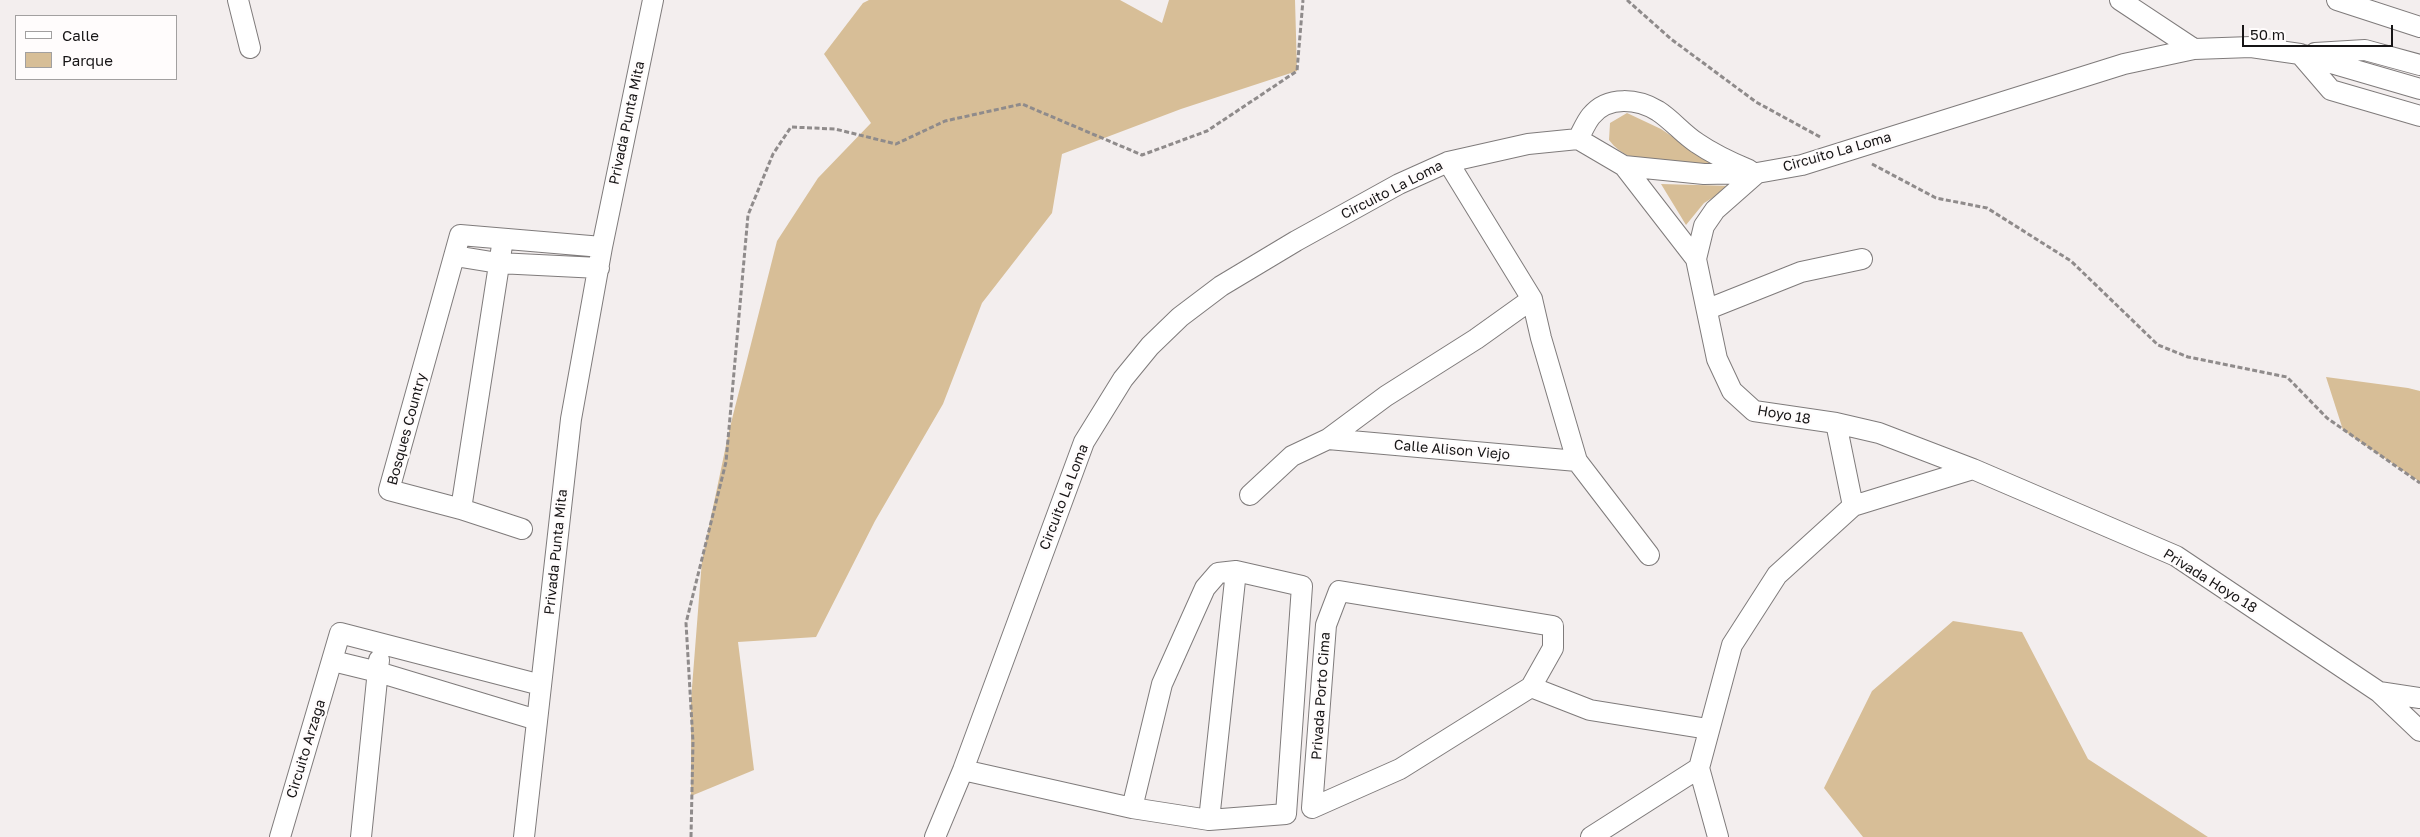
<!DOCTYPE html>
<style>
body{margin:0}
#map{position:relative;width:2420px;height:837px;overflow:hidden;background:#f3eeee;font-family:"Golos Text",sans-serif}
canvas{display:block}
.legend{position:absolute;left:15px;top:15px;width:162px;height:65px;box-sizing:border-box;background:#fffcfc;border:1px solid #a2a0a0;margin:0;padding:6px 9px;list-style:none;font-size:15px;color:#171516}
.legend li{display:flex;align-items:center;gap:10px;height:25px}
.legend b{width:25px;border:1px solid #a2a0a0}
.scale{position:absolute;left:2242px;top:25px;width:151px;height:22px;box-sizing:border-box;border:2px solid #171516;border-top:0;padding-left:6px;font-size:15px;line-height:18px;white-space:nowrap;color:#171516;-webkit-text-stroke:4px #fffcfc;paint-order:stroke}
</style>
<div id="map">
<canvas width="2420" height="837"></canvas>
<ul class="legend">
<li><b style="height:6px;background:#fff"></b>Calle</li>
<li><b style="height:14px;background:#d7be97"></b>Parque</li>
</ul>
<div class="scale">50 m</div>
</div>
<script>
const g = document.querySelector('canvas').getContext('2d');
g.lineJoin = 'round';
function fill(path, color) { g.fillStyle = color; g.fill(path, 'evenodd'); }
function strokePath(path, color, width, dash) { g.strokeStyle = color; g.lineWidth = width; g.lineCap = dash ? 'butt' : 'round'; g.setLineDash(dash || []); g.stroke(path); }
function drawText(font, color, halo, rows, align = 'center') {
  g.font = font + ' "Golos Text",sans-serif'; g.lineWidth = 5; g.setLineDash([]); g.textBaseline = 'middle'; g.strokeStyle = halo; g.fillStyle = color; for (const [text, x, y, turn = 0] of rows) {
    g.save(); g.translate(x, y); g.rotate((+turn || 0) * Math.PI / 180); g.textAlign = isNaN(turn) ? turn : align; if (halo) g.strokeText(text, 0, 0); g.fillText(text, 0, 0); g.restore();
  }
}
fill(new Path2D(`
 M869 0H1120L1162 23 1169 0H1295L1297 71 1181 109 1062 154 1052 213 982 303 943 404 875 521 816 637 738 642 754 770 691 796V700L702 560 729 431 777 241 818 178 871 123 824 54 863 3Z
 M1627 113 1661 129 1718 167C1683 165 1632 171 1609 140L1610 123Z
 M1661 184 1732 186 1704 203 1686 225Z
 M2326 377 2408 388 2420 391V482L2343 430Z
 M1953 621 2022 632 2088 759 2208 837H1863L1824 788 1872 691Z`), '#d7be97');
const minor = new Path2D(`
 M238 0 250 48
 M2120 0 2194 49
 M2337 0 2420 27
 M2315 53 2365 50 2420 65
 M2300 54 2331 90 2420 116
 M1578 139C1582 132 1586 122 1591 116 1608 95 1638 99 1658 111 1672 120 1683 134 1697 143 1713 154 1730 162 1749 170
 M1448 162 1532 299 1541 338 1577 461 1649 555
 M1624 166 1696 259 1717 359 1732 391 1754 411 1836 423 1879 433 1973 469 2176 556 2379 692 2420 731
 M455 256 498 263 599 268
 M1696 259 1704 226 1715 210 1757 173
 M1708 309 1801 272 1862 259
 M1836 423 1853 506
 M1328 439 1577 461
 M1250 495 1292 456 1328 439 1386 396 1476 339 1532 299
 M461 509 503 239
 M522 529 461 509 389 490 460 235 602 247
 M1339 591 1553 626V648L1531 687 1400 769 1312 808 1326 625Z
 M333 661 378 672 537 720
 M1531 687 1590 710 1708 729
 M2379 692 2420 698
 M963 770 1132 808 1209 820 1286 814 1302 586 1236 571 1218 573 1205 588 1162 684 1132 808
 M1209 820 1236 571
 M280 837 340 633 541 685
 M361 837 379 660
 M524 837 571 419 602 247 653 0
 M935 837 963 770 1084 442 1123 379 1150 346 1180 317 1221 286 1296 241 1399 184 1448 162 1528 144 1578 139 1624 166 1704 174 1757 173 1802 165 2124 64 2194 49 2251 47 2300 54 2420 89
 M1591 837 1699 768
 M1718 837 1699 768 1732 645 1777 575 1853 506 1973 469`);
strokePath(minor, '#7f7b7b', 22);
strokePath(new Path2D(`
 M1627 0 1671 39 1756 102 1822 138
 M1872 164 1936 198 1987 208 2071 261 2158 345 2188 357 2287 377 2327 418 2420 483
 M691 837 693 742 686 623 726 462 748 215 773 154 791 127 835 129 896 144 945 121 1022 104 1142 155 1207 131 1297 71 1303 0`), '#8f8b8b', 3, [5, 2.5]);
strokePath(minor, '#fff', 20);
drawText('14px', '#171516', '#fffcfc', [
 ["Privada Punta Mita",627,123,-78],
 ["Circuito La Loma",1837,152,-16],
 ["Circuito La Loma",1392,190,-27],
 ["Hoyo 18",1784,415,10],
 ["Bosques Country",407,429,-75],
 ["Calle Alison Viejo",1452,450,5],
 ["Circuito La Loma",1064,497,-69],
 ["Privada Punta Mita",556,552,-84],
 ["Privada Hoyo 18",2210,581,32],
 ["Privada Porto Cima",1321,696,-86],
 ["Circuito Arzaga",306,749,-73]
]);
</script>
